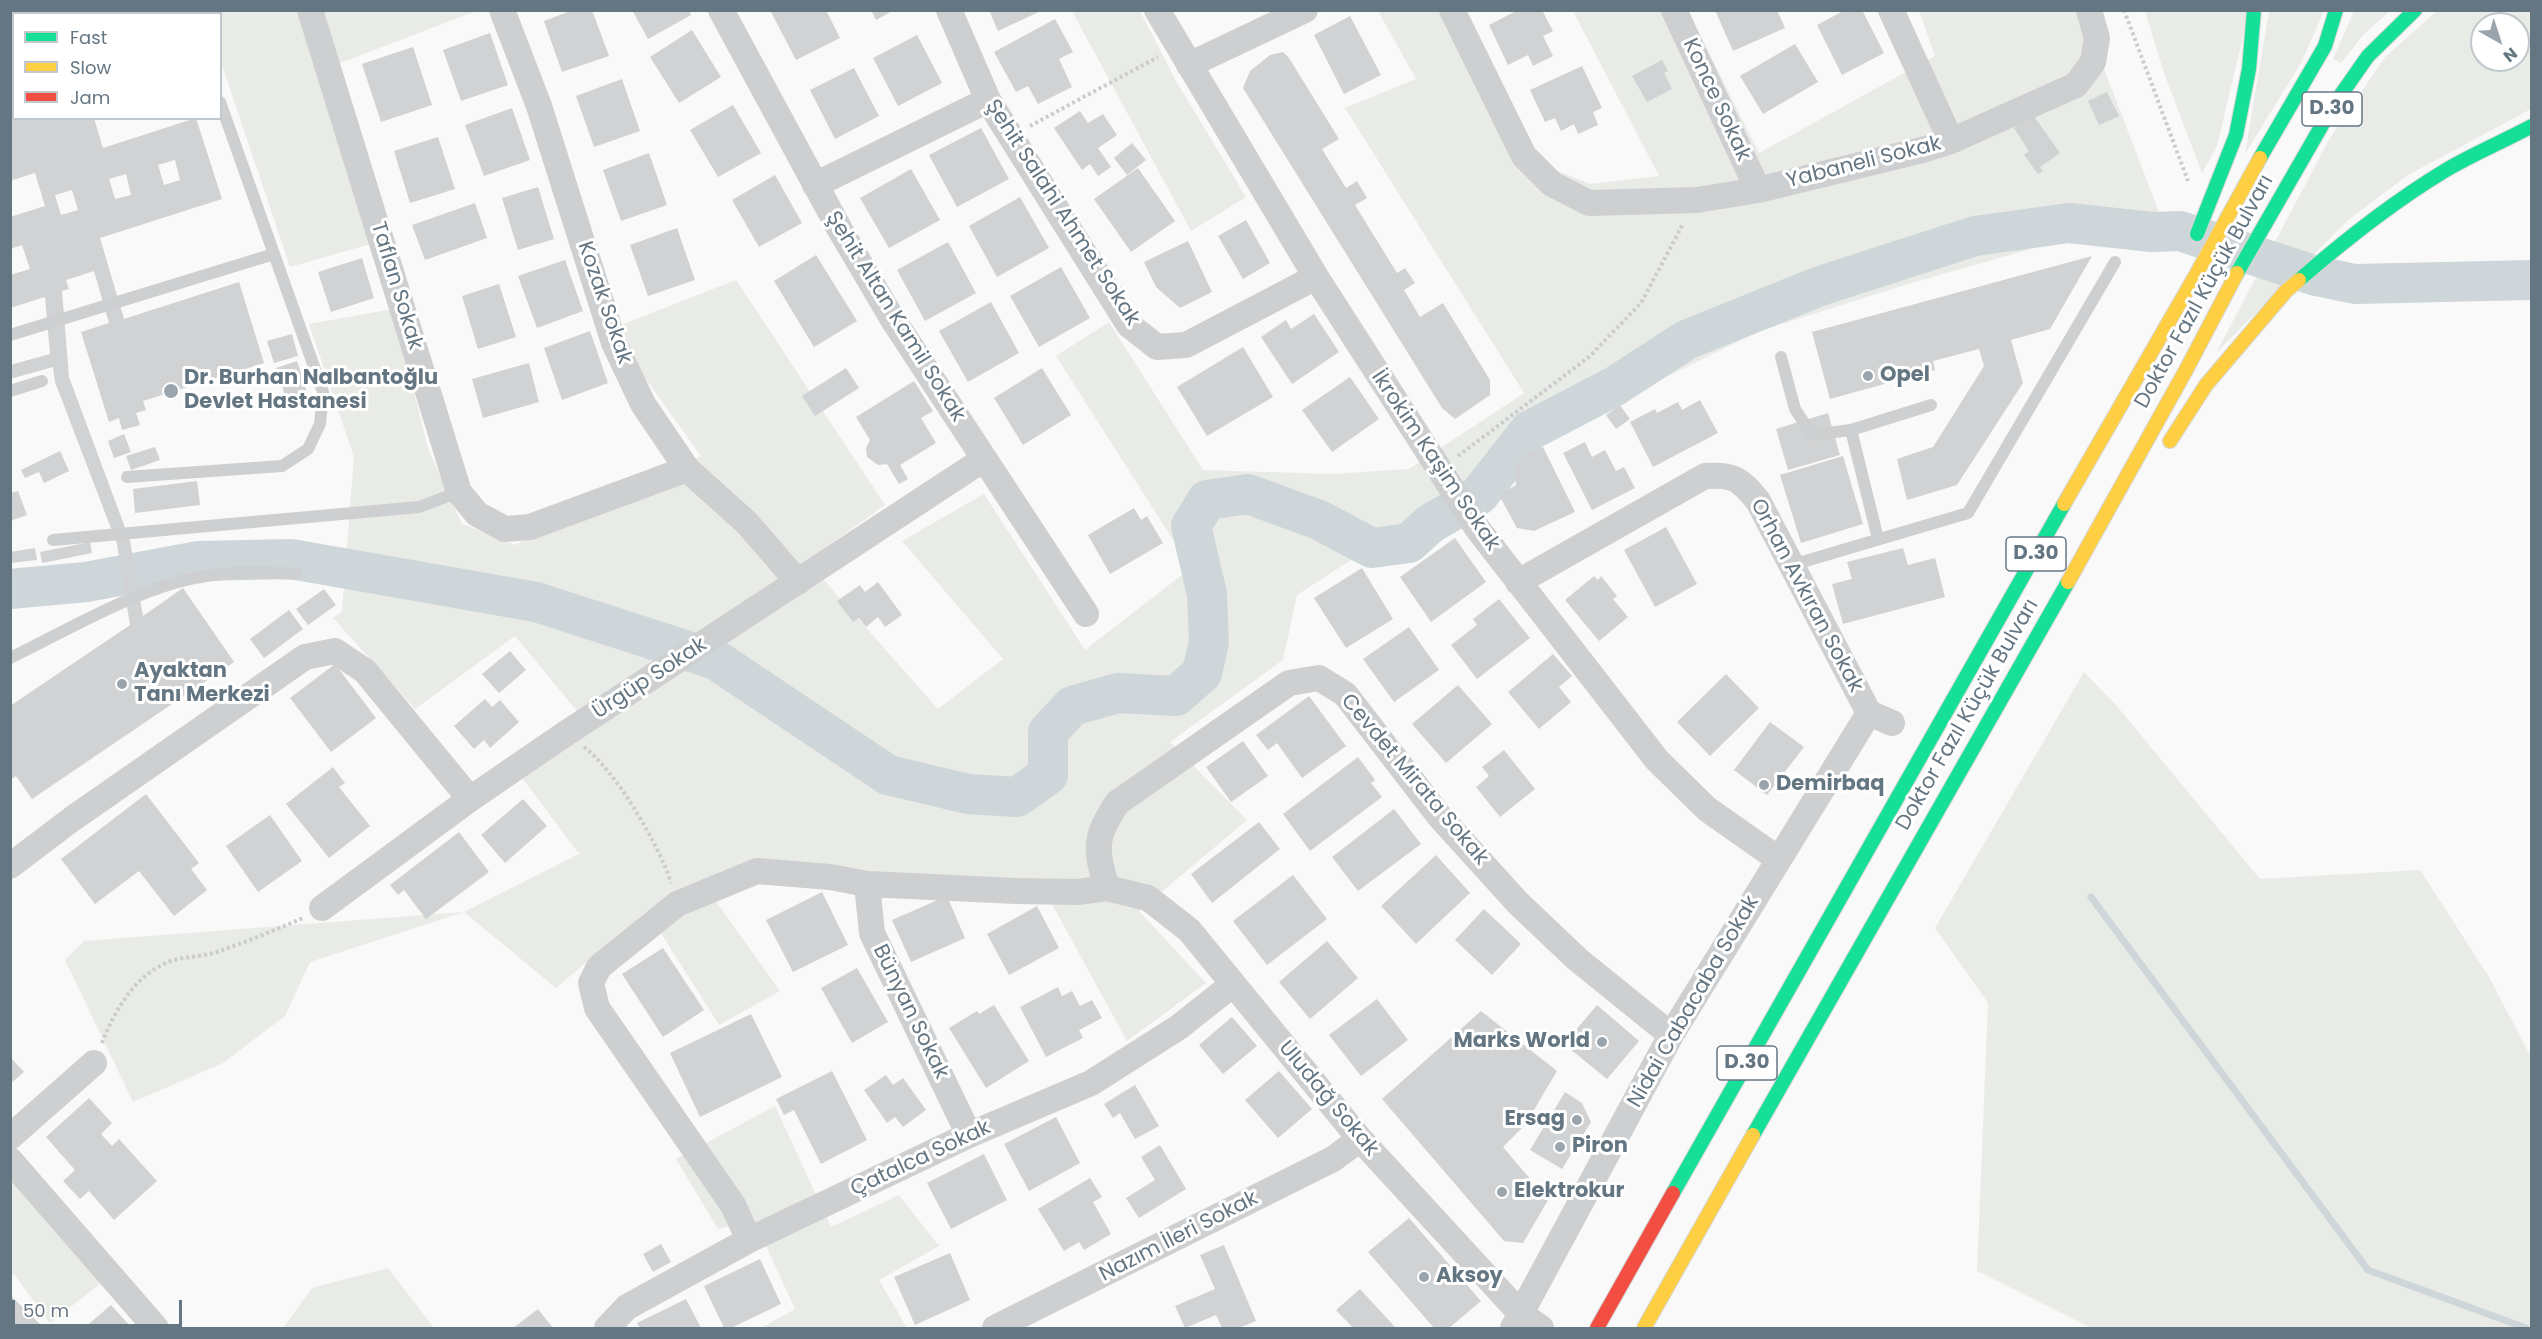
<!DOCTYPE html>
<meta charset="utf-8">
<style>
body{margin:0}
#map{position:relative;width:2542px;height:1339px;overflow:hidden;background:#f9f9f9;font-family:Poppins,sans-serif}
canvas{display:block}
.frame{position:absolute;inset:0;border:12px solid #657683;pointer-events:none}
.legend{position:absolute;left:12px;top:12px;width:210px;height:108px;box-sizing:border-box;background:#fff;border:2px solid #c1c8cd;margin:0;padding:8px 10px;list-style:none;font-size:18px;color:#657683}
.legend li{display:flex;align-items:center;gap:12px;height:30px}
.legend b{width:30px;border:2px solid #c1c8cd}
.north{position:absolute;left:2470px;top:12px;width:60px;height:60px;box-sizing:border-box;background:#fff;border:2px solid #c1c8cd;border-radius:50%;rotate:141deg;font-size:16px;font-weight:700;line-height:24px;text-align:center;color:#657683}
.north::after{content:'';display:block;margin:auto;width:21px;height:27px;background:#99a4ac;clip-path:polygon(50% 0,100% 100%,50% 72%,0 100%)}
.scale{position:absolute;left:12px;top:1300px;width:170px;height:27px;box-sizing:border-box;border:3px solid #657683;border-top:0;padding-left:8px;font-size:18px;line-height:21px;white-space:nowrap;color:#657683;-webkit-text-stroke:4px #fff;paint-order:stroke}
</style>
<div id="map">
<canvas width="2542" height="1339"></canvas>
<div class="frame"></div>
<ul class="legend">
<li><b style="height:8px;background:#16e098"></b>Fast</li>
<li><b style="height:8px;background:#ffcf43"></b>Slow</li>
<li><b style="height:8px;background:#f24e42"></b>Jam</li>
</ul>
<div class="north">N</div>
<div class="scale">50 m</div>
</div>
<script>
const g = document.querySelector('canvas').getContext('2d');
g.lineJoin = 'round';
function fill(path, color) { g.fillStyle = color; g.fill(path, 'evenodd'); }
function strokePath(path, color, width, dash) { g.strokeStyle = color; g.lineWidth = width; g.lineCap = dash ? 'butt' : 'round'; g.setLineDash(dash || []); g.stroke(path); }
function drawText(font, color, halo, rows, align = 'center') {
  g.font = font + ' Poppins,sans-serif'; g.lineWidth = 6; g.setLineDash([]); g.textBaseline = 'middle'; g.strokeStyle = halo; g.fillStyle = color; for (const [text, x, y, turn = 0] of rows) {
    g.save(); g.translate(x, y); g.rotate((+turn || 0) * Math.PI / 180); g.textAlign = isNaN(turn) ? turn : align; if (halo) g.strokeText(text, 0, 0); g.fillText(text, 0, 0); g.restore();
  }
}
fill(new Path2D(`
 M203 11H476L322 70 374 243 290 267 221 62 220 14 204 13Z
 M1072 11H1140L1176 81 1246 197 1191 231Z
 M1378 11H1442L1511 152 1590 184 1659 176 1573 11H1688L1759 153 1935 56 1919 11H2082L2170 241 2063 240 1908 284 1760 331 1529 444 1481 508 1405 563 1359 555 1297 595 1283 660 1170 742 1247 820 1139 911 1206 983 1127 1041 1041 884 703 883 780 991 719 1025 647 911 556 988 464 912 310 962 285 1016 223 1063 133 1102 65 960 84 941 464 912 579 854 520 775 591 728 515 636 415 709 333 618 342 611 354 457 309 324 393 309 428 448 462 524 515 545 701 456 643 375 621 325 736 280 885 505 807 561 938 709 1003 659 902 541 984 494 1085 650 1191 568 1056 356 1109 322 1203 470 1332 474 1409 469 1524 393 1345 108 1416 79Z
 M2145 11H2249L2217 146 2202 173 2164 73Z
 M2269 11H2324L2301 63 2245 154Z
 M2354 11H2390L2364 34 2341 63 2333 59Z
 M2437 11H2531V109L2408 175 2348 220 2216 353 2330 138 2385 57ZM2482 24H2518V60H2482Z
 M2084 672 2116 705 2260 879 2420 870 2489 977 2531 1057V1328H2091L1977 1271 1988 1003 1935 928Z
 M775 1106 831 1227 899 1195 939 1246 879 1280 907 1328H761L795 1309 754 1220 718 1229 676 1159Z
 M10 1173 105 1280 50 1323 14 1274 11 1277Z
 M388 1268 434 1328H283L312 1288Z`), '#e8ebe6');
strokePath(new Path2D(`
 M2091 897 2368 1270 2526 1328`), '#ced6d9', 7);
strokePath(new Path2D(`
 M10 589 86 582 199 561 291 559 536 602 716 660 888 775 968 794 1017 797 1048 775V732L1072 706 1118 693 1176 696 1202 673 1209 642 1207 594 1191 526 1207 500 1248 494 1319 520 1372 548 1409 543 1430 524 1479 495 1529 431 1615 386 1686 340 1820 286 1975 236 2069 223 2152 232 2180 231 2316 276 2355 284 2532 280`), '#ced6d9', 40);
fill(new Path2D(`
 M10 10H111L112 14H14V41L10 42Z
 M573 10H592L609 56 562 72 544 21Z
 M632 10H689L691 15 648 39Z
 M774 10H826L840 38 796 60 771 12Z
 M871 10H894L876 20Z
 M989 10H1043L998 31Z
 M1518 10H1542L1553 31 1543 36 1553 56 1533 66 1528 55 1508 65 1489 25Z
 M1715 10H1777L1785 28 1733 51Z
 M1845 10H1862L1884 53 1842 75 1817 25Z
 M1350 16 1381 75 1344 94 1314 35Z
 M1055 19 1073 52 1059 59 1072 87 1038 104 1028 86 1016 92 994 52Z
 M692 30 721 77 679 103 650 57Z
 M490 33 508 85 461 101 443 50Z
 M917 35 942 83 898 106 873 58Z
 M1795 44 1818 82 1763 114 1740 76Z
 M413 47 432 105 381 122 362 64Z
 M11 52 14 60 13 89 10 81Z
 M1283 52 1289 58 1339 139 1322 149 1346 188 1357 181 1367 198 1355 205 1397 273 1405 268 1415 283 1404 290 1420 317 1443 303 1490 380V395L1455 419 1442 408 1243 88 1250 71 1270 55Z
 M1662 60 1668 71 1664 73 1672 89 1647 102 1632 76Z
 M1582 66 1602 108 1593 112 1598 125 1578 134 1574 124 1561 131 1555 118 1545 122 1530 90Z
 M854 68 879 116 835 139 810 90Z
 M622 79 640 131 594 147 576 96Z
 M2107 92 2119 116 2099 125 2088 101Z
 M14 100V118H94L103 148 196 118 222 199 100 238 124 319 239 282 264 363 143 401 146 410 136 413 140 425 122 430 119 418 109 422 81 332 109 323 94 271 66 280 69 289 62 291 69 377 130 541 143 616 183 588 234 662 32 799 16 776 10 780V706L130 625 117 544 55 382 53 367 10 379V365L50 354 45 297 10 308V275L30 269 22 245 10 249V217L45 206 35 173 10 181V101ZM175 160 180 180 164 185 158 165ZM126 174 131 195 115 199 109 179ZM72 190 78 210 61 215 55 195Z
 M733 105 761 153 718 177 690 130Z
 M512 108 530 160 484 176 465 125Z
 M1080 111 1088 123 1103 114 1117 135 1098 148 1111 167 1098 176 1090 164 1082 170 1054 128Z
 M2033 115 2060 153 2040 167 2043 171 2038 174 2024 155 2029 151 2014 128Z
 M981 128 1009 179 957 207 929 155Z
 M438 137 455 189 410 203 394 151Z
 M1132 143 1146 160 1127 175 1114 158Z
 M649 153 667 205 621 221 603 170Z
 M1138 168 1175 221 1131 252 1094 199Z
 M911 169 940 220 889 248 860 198Z
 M775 175 802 223 759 247 732 200Z
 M538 187 554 239 518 250 502 198Z
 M1020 197 1049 248 997 277 969 226Z
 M475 203 487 238 425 260 412 225Z
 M1246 220 1270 263 1243 279 1218 236Z
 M677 228 695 280 648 296 630 245Z
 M1188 241 1212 292 1180 308 1156 287 1144 262Z
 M948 242 976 293 925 321 897 270Z
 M816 255 857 321 814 347 774 281Z
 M2092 256 2050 329 2011 340 2023 383 1957 485 1907 500 1897 459 1933 447 1984 366 1979 349 1933 361 1935 370 1830 399 1812 332Z
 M362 258 374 298 331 312 318 272Z
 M565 260 583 311 537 328 518 276Z
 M1061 267 1090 318 1039 347 1010 296Z
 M499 284 516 337 478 349 462 296Z
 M991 302 1019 353 968 382 939 331Z
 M1314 314 1339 352 1292 384 1261 337 1286 320 1291 329Z
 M590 331 608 383 562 400 544 348Z
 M292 334 298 356 274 363 267 341Z
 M1243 347 1273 397 1207 436 1177 387Z
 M297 361 311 404 290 411 276 368Z
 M529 363 539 402 483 418 472 379Z
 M846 368 859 388 815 416 802 396Z
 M1042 368 1071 415 1023 445 994 398Z
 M1350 377 1379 419 1332 452 1302 410Z
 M914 381 933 411 921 418 936 443 900 465 908 479 899 484 887 464 878 465 867 457 866 448 870 440 856 417Z
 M1700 400 1718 433 1653 467 1630 422 1655 409 1657 413 1678 402 1682 410Z
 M1620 405 1630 419 1616 429 1606 415Z
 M1828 413 1840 455 1788 470 1776 429Z
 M124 434 131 452 114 458 108 441Z
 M1585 442 1592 457 1605 450 1616 471 1624 467 1635 488 1592 510 1563 453Z
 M155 447 160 460 131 470 126 456Z
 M1543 447 1575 512 1534 531 1517 528 1499 495 1516 485 1515 467 1524 456Z
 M60 451 69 471 44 483 39 472 25 478 21 470Z
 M1843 456 1863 524 1801 543 1780 475Z
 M197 481 200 505 135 513 133 489Z
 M18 491 27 515 10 521V493Z
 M1134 508 1141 520 1147 516 1163 543 1110 574 1088 535Z
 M1666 527 1697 584 1655 607 1624 550Z
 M1455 538 1486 582 1431 622 1400 577Z
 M90 542 92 553 42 563 40 552Z
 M35 548 37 560 10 563V552Z
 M1903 548 1908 565 1935 558 1945 597 1843 624 1832 584 1852 579 1847 562Z
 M1362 568 1393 619 1346 648 1314 598Z
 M1594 576 1598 580 1601 576 1617 596 1613 599 1628 617 1599 641 1565 600Z
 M878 582 902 615 885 627 878 617 866 627 859 618 853 622 837 601 860 585 865 592Z
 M324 589 336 605 308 625 296 609Z
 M1499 599 1530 638 1477 679 1451 645 1477 625 1473 619Z
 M289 610 303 629 264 658 250 639Z
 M1409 627 1439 670 1394 702 1363 659Z
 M510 651 526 670 499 693 482 674Z
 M1553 654 1572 676 1559 687 1571 702 1539 729 1508 692Z
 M335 664 376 718 331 752 290 698Z
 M1726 674 1759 708 1710 756 1677 722Z
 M1458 685 1492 724 1446 763 1412 724Z
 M1309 696 1346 746 1302 778 1277 743 1268 750 1256 735Z
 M485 699 492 707 500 700 519 722 490 748 484 740 474 749 454 726Z
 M1770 722 1804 747 1767 795 1734 770Z
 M1243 741 1268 776 1231 802 1206 767Z
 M1504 750 1535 789 1500 817 1476 787 1489 776 1482 767Z
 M1358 757 1375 780 1371 783 1382 797 1310 851 1283 814Z
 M333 767 345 783 339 787 370 826 329 858 286 804Z
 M146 794 199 863 191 869 207 890 174 916 139 871 95 904 61 859Z
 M523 799 547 826 505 863 481 835Z
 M1394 809 1421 844 1358 891 1332 857Z
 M270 815 302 861 258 892 226 846Z
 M1259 822 1280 849 1212 903 1191 874Z
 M459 832 489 872 426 919 404 890 398 895 390 885Z
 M1436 855 1470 893 1416 944 1381 906Z
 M1293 875 1327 919 1267 965 1233 921Z
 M822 892 848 945 793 972 766 920Z
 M947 896 965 938 911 962 892 920Z
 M1037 906 1059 948 1009 975 987 934Z
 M1484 909 1521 944 1492 975 1455 940Z
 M1327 941 1358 978 1310 1019 1279 982Z
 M663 948 704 1010 663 1037 622 974Z
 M857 968 888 1022 852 1043 821 988Z
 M1058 987 1062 996 1072 991 1080 1006 1092 1000 1102 1018 1079 1030 1083 1038 1046 1057 1020 1007Z
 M1377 999 1408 1040 1361 1076 1329 1035Z
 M994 1005 1029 1061 986 1088 949 1028 977 1011 979 1014Z
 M1597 1005 1639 1041 1607 1079 1564 1044Z
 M1481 1011 1557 1071 1525 1125 1503 1147 1548 1200 1523 1243 1504 1241 1382 1099Z
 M751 1014 782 1077 700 1117 670 1053Z
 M1232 1017 1257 1046 1223 1074 1199 1045Z
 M10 1057 24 1072 10 1084Z
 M832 1071 867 1140 821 1164 794 1110 784 1115 776 1099Z
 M1279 1071 1312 1109 1278 1138 1245 1100Z
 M886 1075 893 1085 903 1078 926 1110 903 1127 895 1117 887 1123 864 1090Z
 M1135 1085 1159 1126 1135 1139 1120 1113 1113 1118 1104 1104Z
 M1565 1092 1582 1103 1591 1122 1562 1169 1530 1150Z
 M89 1098 112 1123 101 1134 112 1146 119 1139 157 1181 114 1220 89 1191 80 1199 63 1181 75 1170 46 1137Z
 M1056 1117 1080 1163 1029 1191 1004 1144Z
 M1160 1145 1186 1189 1139 1218 1126 1198 1155 1180 1141 1157Z
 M984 1154 1007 1200 951 1229 927 1183Z
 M1090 1178 1102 1197 1093 1202 1111 1234 1084 1250 1079 1242 1064 1251 1038 1209Z
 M1409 1218 1481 1301 1449 1328H1434L1368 1252Z
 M661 1244 671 1262 653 1272 643 1254Z
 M1224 1245 1256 1321 1239 1328H1222L1216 1315 1185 1328 1175 1306 1215 1289 1200 1255Z
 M950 1253 970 1300 915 1325 894 1277Z
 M760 1259 781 1304 731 1328H724L704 1286Z
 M1360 1289 1396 1328H1353L1336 1310Z
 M10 1295 32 1316 44 1328H10Z
 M686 1299 701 1328H640L637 1323Z
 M111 1305 132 1328H84Z
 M538 1309 553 1328H513Z`), '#d0d2d3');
const fast = new Path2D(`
 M2260 158 2325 46 2336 10
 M2197 234 2236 135 2249 69 2254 10
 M2237 273 2333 106 2368 56 2415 10
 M2299 280C2346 239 2393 202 2446 170 2473 154 2504 141 2532 126
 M1753 1135 2068 582
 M1673 1193 2064 504`);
const slow = new Path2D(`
 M2170 441 2206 385 2286 291 2299 280
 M2064 504 2197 273 2260 158
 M2068 582 2186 370 2237 273
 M1644 1328 1753 1135`);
const jam = new Path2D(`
 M1597 1328 1673 1193`);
strokePath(fast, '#d5d6d6', 16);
strokePath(slow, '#d5d6d6', 16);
strokePath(jam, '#d5d6d6', 16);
strokePath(new Path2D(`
 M2124 10 2188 181
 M1030 126 1158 57
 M1458 456 1589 357 1641 303 1683 224
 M584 747C615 770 660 846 671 883
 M102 1043C115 1010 135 974 171 961 186 956 202 957 217 952 246 942 275 930 303 918`), '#cbcccd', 4, [3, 3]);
strokePath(new Path2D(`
 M10 335 274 254
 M1781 357 1795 409 1812 435 1851 430 1931 405
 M10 391 42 381
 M1851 430 1878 539
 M127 477 282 466 308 449 320 424 323 392 220 102
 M53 540 419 507 459 492
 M1792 565 1968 513 2115 262
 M10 658C68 630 137 588 200 577 233 571 264 572 296 574`), '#cecfd0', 12);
strokePath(new Path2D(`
 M310 10 459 492 477 514 505 529 530 527 687 469
 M502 10 539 106 614 343 643 404 687 469 747 523 798 582
 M721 10 839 228 892 318 1086 614
 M949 10 988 100 1129 325 1157 347 1186 345 1316 277
 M1157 10 1316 277 1477 528 1657 760 1707 809 1778 859
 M1452 10 1524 156 1552 184 1589 203 1697 200 1758 190 1922 150 1951 141 2076 85 2093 62 2097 38 2089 10
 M1674 10 1758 190
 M1891 10 1951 141
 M1189 65 1305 10
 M815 185 988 100
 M1518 582 1705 476C1734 474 1740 479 1758 501L1869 713
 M1869 713 1892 723
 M10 866 72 819 305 657 335 651 365 671 470 799
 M867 884 872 933 969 1135
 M1107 888C1095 848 1094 839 1117 803L1289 683 1319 678 1345 694 1440 817 1518 903 1577 959 1671 1035
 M322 908 470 799 565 734 984 459
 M10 1137 94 1063
 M10 1160 156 1328
 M749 1240 733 1205 597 1008 591 983 599 967 677 904 757 871 830 877 867 884 1016 891 1078 892 1107 888 1148 898 1189 930 1360 1139 1521 1314 1541 1328
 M607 1328 627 1307 749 1240 969 1135 1091 1083 1179 1027 1232 985
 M995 1328 1333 1159 1360 1139
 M1513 1328 1671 1035 1869 713`), '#cecfd0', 26);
strokePath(fast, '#16e098', 14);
strokePath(slow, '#ffcf43', 14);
strokePath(jam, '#f24e42', 14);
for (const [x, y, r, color] of [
 [1868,376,6,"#99a4ac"],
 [171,391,8,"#99a4ac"],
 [122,684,6,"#99a4ac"],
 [1764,785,6,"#99a4ac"],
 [1602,1042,6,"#99a4ac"],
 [1577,1120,6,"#99a4ac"],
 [1560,1147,6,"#99a4ac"],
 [1502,1192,6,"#99a4ac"],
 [1424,1277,6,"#99a4ac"]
]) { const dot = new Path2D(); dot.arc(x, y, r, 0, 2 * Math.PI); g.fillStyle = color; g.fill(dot); strokePath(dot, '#fff', 2); }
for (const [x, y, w] of [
 [2332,109,60],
 [2036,554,60],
 [1747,1063,60]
]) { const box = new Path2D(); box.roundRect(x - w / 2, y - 17, w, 34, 4.5); g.fillStyle = '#fff'; g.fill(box); strokePath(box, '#657683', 1.5); }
drawText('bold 20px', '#657683', null, [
 ["D.30",2332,109],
 ["D.30",2036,554],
 ["D.30",1747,1063]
]);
drawText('21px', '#657683', '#fff', [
 ["Konce Sokak",1716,100,65],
 ["Yabaneli Sokak",1864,163,-14],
 ["Şehit Salahi Ahmet Sokak",1062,213,57],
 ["Taflan Sokak",396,286,73],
 ["Doktor Fazıl Küçük Bulvarı",2205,292,-61],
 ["Kozak Sokak",604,303,71],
 ["Şehit Altan Kamil Sokak",895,317,58],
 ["İkrokim Kaşim Sokak",1435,461,56],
 ["Orhan Avkıran Sokak",1806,596,62],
 ["Ürgüp Sokak",650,679,-33],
 ["Doktor Fazıl Küçük Bulvarı",1968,715,-60],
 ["Cevdet Mirata Sokak",1414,780,50],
 ["Nidai Cabacaba Sokak",1694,1002,-60],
 ["Bünyan Sokak",910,1012,64],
 ["Uludağ Sokak",1328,1099,50],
 ["Çatalca Sokak",921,1159,-25],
 ["Nazım İleri Sokak",1179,1237,-27]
]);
drawText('bold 21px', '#657683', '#fff', [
 ["Opel",1880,376],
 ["Dr. Burhan Nalbantoğlu",184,379],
 ["Devlet Hastanesi",184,403],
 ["Ayaktan",134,672],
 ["Tanı Merkezi",134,696],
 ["Demirbaq",1776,785],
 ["Marks World",1590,1042,"right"],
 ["Ersag",1565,1120,"right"],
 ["Piron",1572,1147],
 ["Elektrokur",1514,1192],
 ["Aksoy",1436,1277]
], 'left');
</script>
